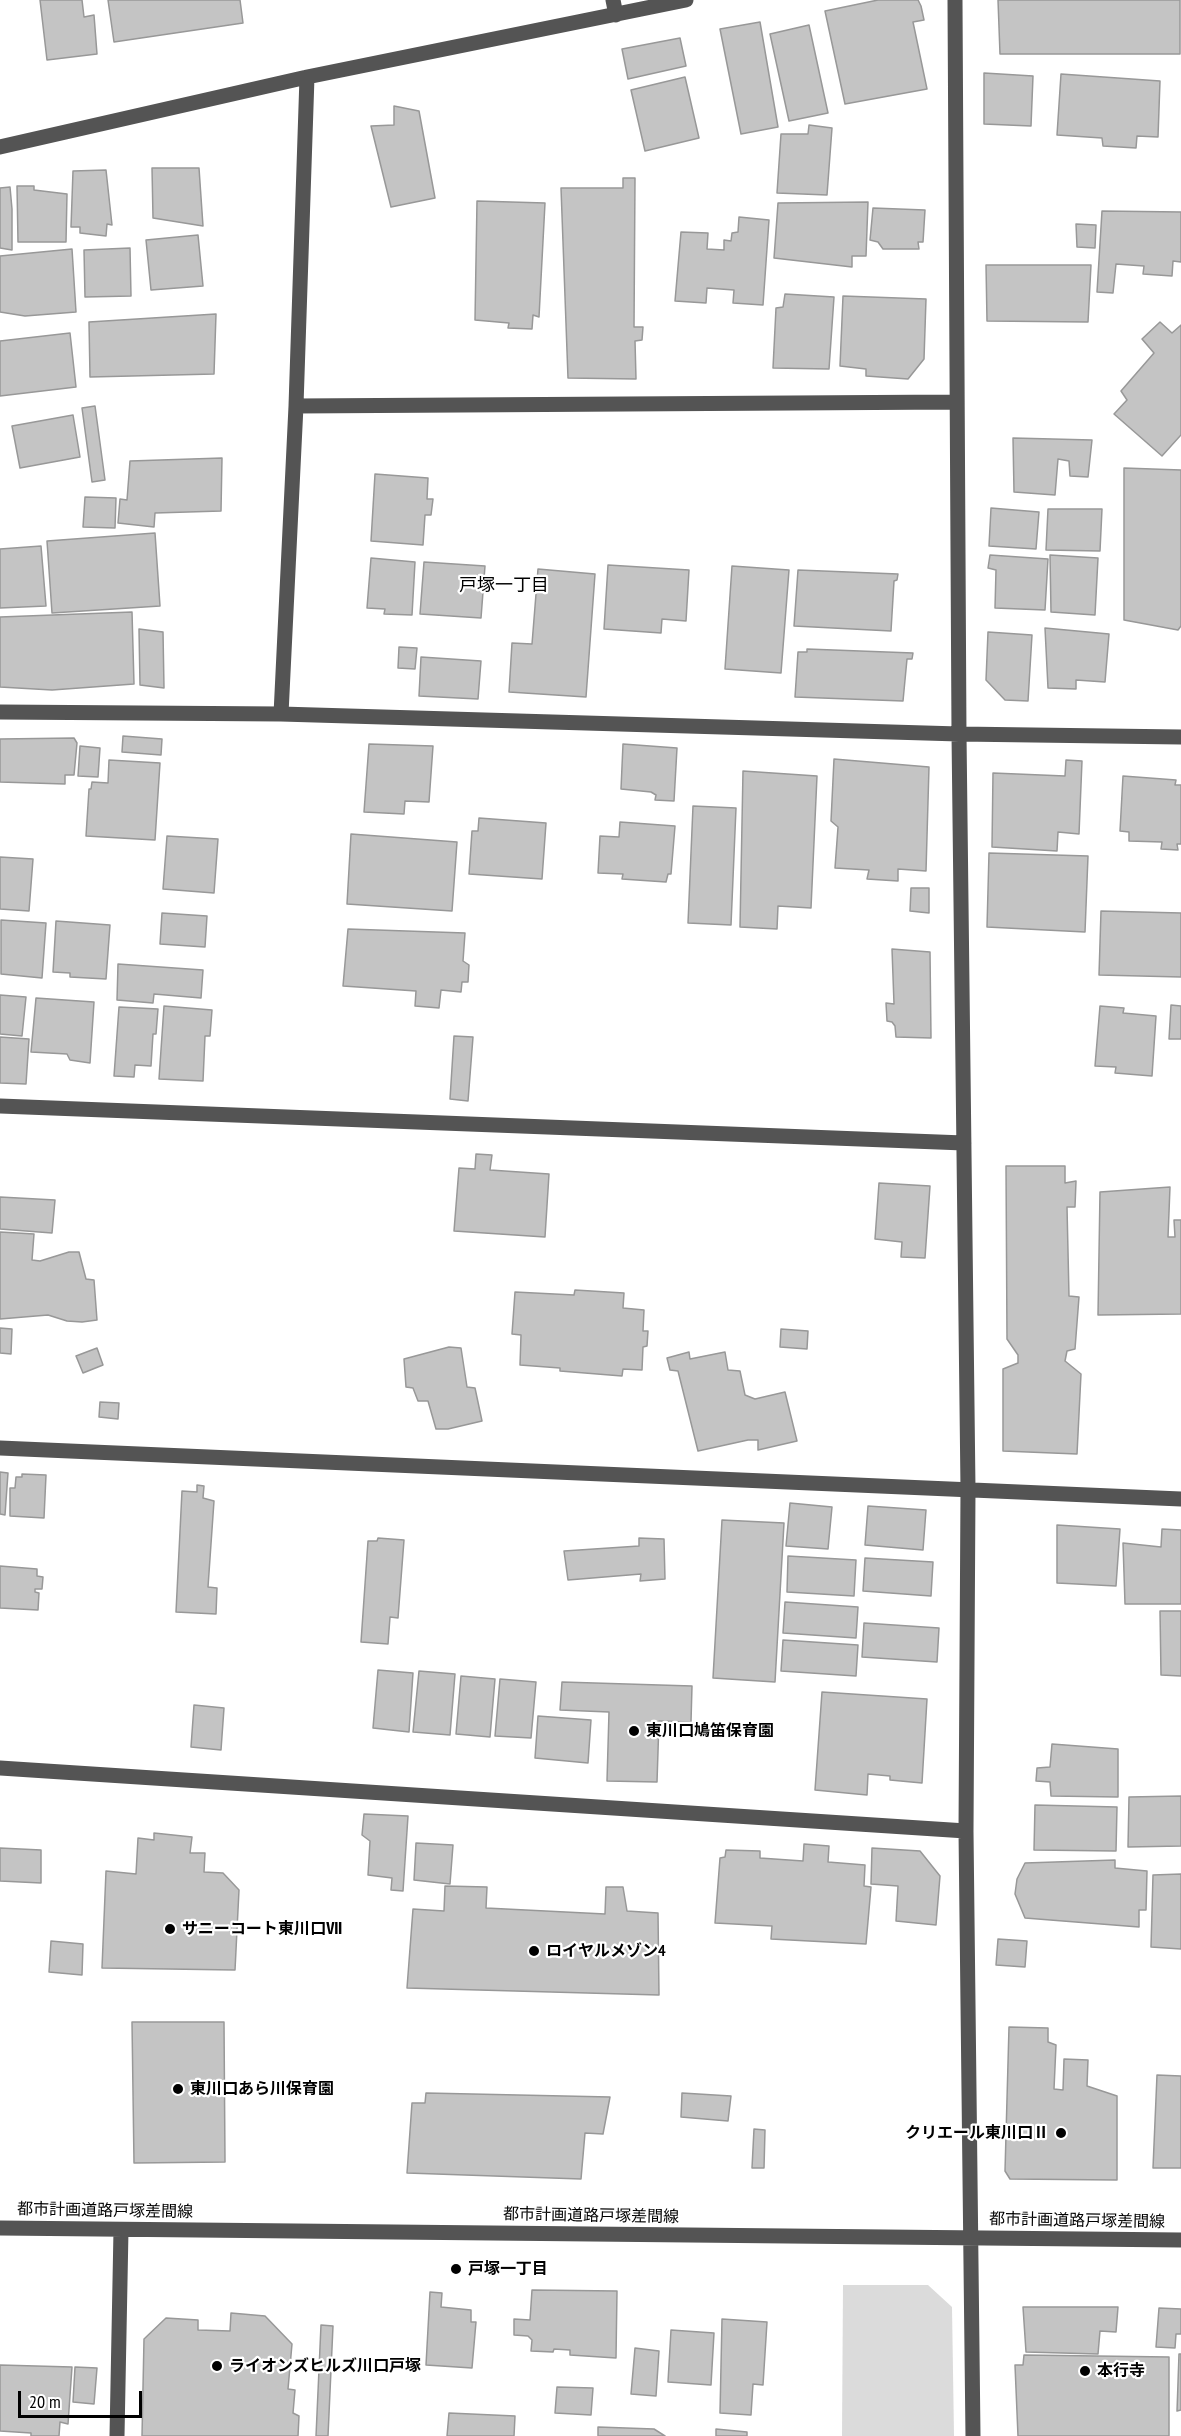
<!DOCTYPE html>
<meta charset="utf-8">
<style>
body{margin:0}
#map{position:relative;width:1181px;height:2436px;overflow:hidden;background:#fff;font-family:"PT Sans Narrow",sans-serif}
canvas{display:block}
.scale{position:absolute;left:18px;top:2391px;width:124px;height:27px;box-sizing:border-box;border:3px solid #000;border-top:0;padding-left:8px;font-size:18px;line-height:21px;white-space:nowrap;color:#000;-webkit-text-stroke:4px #fff;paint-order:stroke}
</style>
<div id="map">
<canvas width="1181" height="2436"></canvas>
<div class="scale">20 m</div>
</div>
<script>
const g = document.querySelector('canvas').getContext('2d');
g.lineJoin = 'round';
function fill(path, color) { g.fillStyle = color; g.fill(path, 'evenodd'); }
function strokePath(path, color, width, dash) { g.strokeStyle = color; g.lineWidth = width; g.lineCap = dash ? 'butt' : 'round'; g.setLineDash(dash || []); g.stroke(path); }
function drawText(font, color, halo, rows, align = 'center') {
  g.font = font + ' "PT Sans Narrow","Noto Sans JP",sans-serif'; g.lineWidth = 4.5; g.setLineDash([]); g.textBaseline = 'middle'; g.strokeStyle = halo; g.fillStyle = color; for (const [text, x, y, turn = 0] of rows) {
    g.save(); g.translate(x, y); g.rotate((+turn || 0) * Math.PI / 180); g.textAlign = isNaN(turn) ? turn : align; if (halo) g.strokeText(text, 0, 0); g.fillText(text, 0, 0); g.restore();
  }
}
fill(new Path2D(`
 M843 2285H928L952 2307 954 2436H842Z`), '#dbdbdb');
const building = new Path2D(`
 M40 0H82L84 17 94 15 97 54 47 60Z
 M108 0H240L243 23 114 42Z
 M878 0H918L921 6 924 20 913 22 927 89 845 104 825 11Z
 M998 0H1180V54H1000Z
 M760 22 778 127 741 134 720 29Z
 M809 25 828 113 789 121 770 34Z
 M680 38 686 66 628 79 622 49Z
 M984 73 1033 76 1031 126 984 124Z
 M1061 74 1160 81 1158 137 1137 136 1136 148 1103 146 1102 138 1057 135Z
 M685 77 699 138 645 151 631 90Z
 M394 106 419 111 435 198 391 207 371 126 394 125Z
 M809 125 832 128 827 195 777 193 781 134H808Z
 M152 168H199L203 226 153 218Z
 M106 170 112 225 107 224 106 236 80 233V227H71L73 171Z
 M623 178H635L634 327H643L642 340 635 341 636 379 568 378 561 188H623Z
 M17 186H34V190L67 194 66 242H18Z
 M10 187 12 209V250L0 248V188Z
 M477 201 545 203 539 317 533 315 532 329 508 328 509 323 475 320Z
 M868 202 866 256H852V267L774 258 778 203Z
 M873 208 925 210 923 242H918L919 249H883L878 242 870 240Z
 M1102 211 1181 212V262L1173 261 1172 276 1143 274 1144 266 1116 264 1113 293 1097 292Z
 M739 217 769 220 763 305 733 303 734 290 707 288 706 303 675 301 681 232 708 233 707 249 724 250V240L731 241 732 233 738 232Z
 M1076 224 1096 225 1095 248 1077 247Z
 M198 235 203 286 151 290 146 240Z
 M130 248 131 296 85 297 84 250Z
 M72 249 76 312 25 316 0 312V256Z
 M986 265H1091L1088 322 987 321Z
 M785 294 834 297 829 369 773 368 776 308 783 307Z
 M843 296 926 299 924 359 908 379 866 376V369L840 366Z
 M216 314 214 374 90 377 89 322Z
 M1160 322 1172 333 1181 325V435L1162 456 1114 414 1127 400 1121 391 1154 353 1142 339Z
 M70 333 76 387 0 396V341Z
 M95 406 105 480 92 482 82 408Z
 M73 415 80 457 20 468 12 426Z
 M1013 438 1092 440 1088 477 1070 476 1069 461 1058 459 1055 495 1014 492Z
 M222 458 221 511 155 513 154 527 118 523 120 499 127 500 130 461Z
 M1124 468 1181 470V626L1178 630 1124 620Z
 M375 474 428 478 427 499H433L431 515H425L423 545 371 541Z
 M85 497 116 498 115 528 83 527Z
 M991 508 1039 512 1036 549 989 546Z
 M1048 509H1102L1100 551 1046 550Z
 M155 533 160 606 52 613 47 541Z
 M41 546 46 606 0 608V549Z
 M990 555 1048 559 1045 610 995 608 996 570 988 568Z
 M1050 555 1098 558 1095 615 1051 612Z
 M371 558 415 562 412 615 384 614 385 609 367 608Z
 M424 562 485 566 481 618 420 614Z
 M608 565 689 570 686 621 662 619 661 633 604 629Z
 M732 566 789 570 781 673 725 669Z
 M538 569 595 574 586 697 509 692 512 643 532 644Z
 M798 570 898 574 897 580 894 581 891 631 794 626Z
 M132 612 134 684 52 690 0 687V617Z
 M1045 628 1109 634 1105 682 1076 680V689L1048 688Z
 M139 629 163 632 164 688 140 685Z
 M988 632 1032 635 1028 701 1005 700 986 680Z
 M399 647 417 648 415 669 398 668Z
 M807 649 913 653 912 659H907L903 701 795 697 798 652H807Z
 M421 657 481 661 478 699 419 696Z
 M123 736 162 739 161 755 122 752Z
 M74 738 77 743 74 775H65V784L0 782V739Z
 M369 744 433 746 429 802 405 801 404 814 364 812Z
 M623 744 677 748 674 801 655 800 656 795 651 792 621 789Z
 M80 746 100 748 98 777 78 776Z
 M834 759 929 767 926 871 898 869V881L867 879 869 870 835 868 838 827 831 821Z
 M109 760 160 763 155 840 86 836 89 789H91L92 782 108 783Z
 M1066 760 1082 761 1079 834 1058 832 1057 851 992 847 993 773 1065 776Z
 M743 771 817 776 811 908 778 906 777 929 740 927Z
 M1123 776 1176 780 1175 785H1181V844H1177L1178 850 1161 849 1162 842 1129 841V832L1120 831Z
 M693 806 736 808 731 925 688 923Z
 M479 818 546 823 542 879 469 874 472 831H478Z
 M620 822 675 826 671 874H668L666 882 622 879 623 874 598 873 600 836 619 837Z
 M351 834 457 842 452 911 347 904Z
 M167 836 218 839 214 893 163 889Z
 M989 853 1088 856 1085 932 987 927Z
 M0 857 33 859 29 911 0 909Z
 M911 888H929V913L910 911Z
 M1101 911 1181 913V977L1099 975Z
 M162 913 207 916 205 947 160 944Z
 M1 920 46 923 42 978 1 974Z
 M56 921 110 925 106 979 70 977V973L53 972Z
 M348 929 465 933 463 961 469 965 468 982H462L461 992 441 990 439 1008 415 1006 416 991 343 986Z
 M892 949 930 952 931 1038 896 1037 895 1026 892 1022 887 1021 886 1003 894 1004Z
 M118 964 203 970 201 998 154 994 153 1003 117 1000Z
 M0 995 26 997 22 1036 0 1034Z
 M36 998 94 1002 90 1063 70 1060 67 1054 31 1052Z
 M1171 1005 1181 1006V1039H1169Z
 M164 1006 212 1010 210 1036H205L203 1081 159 1079Z
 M1100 1006 1124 1008 1123 1013 1156 1016 1152 1076 1115 1073 1116 1067 1095 1066Z
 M119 1007 158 1009 156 1034H153L151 1066 135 1065 134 1077 114 1076Z
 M454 1036 473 1037 468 1101 450 1099Z
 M0 1037 29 1039 26 1084 0 1083Z
 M476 1154 492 1155 490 1170 549 1174 545 1237 454 1231 459 1168 475 1169Z
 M1006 1166H1065V1183L1076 1181 1075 1207H1067L1069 1296 1079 1297 1075 1349 1067 1351 1065 1361 1081 1374 1077 1454 1003 1451V1369L1018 1363V1355L1007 1339Z
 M879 1183 930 1186 925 1258 901 1257 902 1242 875 1239Z
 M1170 1187 1168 1237H1175L1174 1220H1181V1314L1098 1315 1100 1192Z
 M0 1197 55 1200 52 1233 0 1229Z
 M0 1232 34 1234 32 1260 40 1261 69 1252H79L86 1279 94 1280 97 1320 82 1322 67 1321 48 1315 0 1319Z
 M575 1290 624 1293 623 1308 644 1310 643 1331H648L647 1346 643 1347 642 1370 623 1369 622 1376 560 1371V1368L520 1365 521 1335 512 1334 515 1292 574 1295Z
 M0 1328 12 1329 11 1354 0 1353Z
 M781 1329 808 1331 807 1349 780 1347Z
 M449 1347 461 1348 467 1387 475 1388 482 1421 448 1429H436L428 1401H418L413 1388 406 1387 404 1359Z
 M97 1348 103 1365 83 1373 76 1356Z
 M689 1352 690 1359 725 1352 728 1370 740 1371 745 1395 755 1399 785 1392 797 1441 758 1450V1440H748L698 1451 678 1371 670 1370 667 1358Z
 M100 1402 119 1403 118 1419 99 1417Z
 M0 1472 8 1473 5 1515 0 1514Z
 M22 1474 46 1475 44 1518 10 1516V1488H15L16 1477H22Z
 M197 1485 204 1486 203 1498 214 1501 208 1587 217 1588 216 1614 176 1612 182 1491 197 1492Z
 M790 1503 832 1507 828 1549 786 1546Z
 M868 1506 926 1510 923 1550 865 1545Z
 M722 1520 784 1523 775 1682 713 1678Z
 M1057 1525 1120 1529 1116 1586 1057 1583Z
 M1162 1529 1181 1530V1604H1125L1123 1543 1161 1547Z
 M378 1538 404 1540 398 1618 390 1617 388 1644 361 1642 368 1541H377Z
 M639 1538 664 1539 665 1579 640 1581 641 1574 568 1580 564 1551 639 1546Z
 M788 1556 856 1560 854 1596 787 1592Z
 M865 1558 933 1562 931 1596 863 1591Z
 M0 1566 37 1569V1576L43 1577 42 1589H35V1592L39 1593 38 1610 0 1608Z
 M785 1602 858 1607 856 1638 783 1633Z
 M1160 1611H1181V1676L1161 1675Z
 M864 1623 939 1628 937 1662 862 1657Z
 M783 1640 858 1645 856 1676 781 1671Z
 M378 1670 413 1673 409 1732 373 1728Z
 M419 1671 455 1674 450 1735 413 1732Z
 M461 1676 495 1679 490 1737 456 1734Z
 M500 1679 536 1682 531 1738 495 1736Z
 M562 1682 692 1686 691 1722 659 1721 657 1782 607 1781 609 1712 560 1710Z
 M822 1692 927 1699 922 1783 890 1780V1776L868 1774 867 1795 815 1790Z
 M194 1705 224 1708 221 1750 191 1747Z
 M538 1716 591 1720 588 1763 535 1758Z
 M1052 1744 1118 1749V1797L1051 1796 1050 1782 1036 1781 1037 1768 1050 1767Z
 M1181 1796V1846L1128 1847 1129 1797Z
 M1035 1805 1117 1807 1116 1851 1034 1850Z
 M364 1814 408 1816 403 1891 391 1890 392 1878 368 1875 370 1841 362 1835Z
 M154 1833 192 1837 190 1853H205L204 1872 223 1873 239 1890 235 1970 102 1968 106 1871 136 1874 138 1838 154 1840Z
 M416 1843 453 1845 450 1884 414 1880Z
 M804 1844 829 1846 828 1862 865 1865 864 1886 871 1887 866 1944 771 1939 772 1926 715 1923 720 1858 725 1857 726 1850 760 1851V1858L803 1861Z
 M0 1848 41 1850V1883L0 1881Z
 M872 1848 920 1851 940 1876 936 1925 896 1921 898 1886 871 1884Z
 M1115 1860V1868L1147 1871 1146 1910H1139V1927L1025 1918 1015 1894 1017 1879 1025 1863Z
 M1181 1874V1949L1151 1947 1153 1875Z
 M445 1886 487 1887 486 1908 605 1914 606 1887H623L627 1911 658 1913 659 1995 407 1988 413 1909 444 1911Z
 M998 1939 1027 1941 1025 1967 996 1965Z
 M51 1941 83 1944 82 1975 49 1972Z
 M132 2022H224L225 2162 134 2163Z
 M1009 2027 1048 2028V2042L1056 2045 1054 2089 1063 2090 1064 2059 1088 2060 1087 2086 1117 2096V2180L1010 2179 1005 2171Z
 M1157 2075 1181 2076V2168H1153Z
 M426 2093 610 2097 603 2134 585 2133 581 2179 407 2173 412 2103H425Z
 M682 2093 731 2096 728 2121 681 2117Z
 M754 2129 765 2130 764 2168H752Z
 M532 2290 617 2291 616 2358 570 2355V2350L554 2349 553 2352 531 2351 532 2340 528 2336 514 2335V2319L530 2320Z
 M430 2292 442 2293 441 2307 471 2310V2322H476L472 2368 426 2365Z
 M1023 2307H1118L1116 2332 1100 2331 1098 2354 1026 2352Z
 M1159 2308 1181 2309V2334H1176L1175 2348 1156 2347Z
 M231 2313 265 2316 292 2344 288 2389 295 2390 293 2413 299 2416 298 2436H142L144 2339 166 2318 198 2320V2330L230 2331Z
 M722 2319 767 2322 763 2385 753 2384 751 2415 720 2413Z
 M321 2325 333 2326 328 2436H316Z
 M671 2330 714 2333 711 2385 668 2382Z
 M635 2348 659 2351 656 2396 631 2394Z
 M1179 2354H1181V2410L1177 2411Z
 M1024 2355 1169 2357V2436H1018L1015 2365H1023Z
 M0 2365 72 2367 68 2424 60 2422 59 2436H31V2433L0 2431Z
 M75 2367 97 2368 94 2404 73 2402Z
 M557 2387 593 2388 591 2415 555 2413Z
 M449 2413 515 2416 514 2436H447Z
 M598 2427 654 2429 665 2436H598Z
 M716 2429 747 2432V2436H716Z`);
fill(building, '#c4c4c4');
strokePath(building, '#989898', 1.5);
strokePath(new Path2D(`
 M613 0 616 15
 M955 0 959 734 968 1489 966 1831 973 2436
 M0 147 307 77 686 0
 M296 406 956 402
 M0 712 281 714 959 734 1181 737
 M281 714 296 406 307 77
 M0 1106 964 1143
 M0 1448 1181 1499
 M0 1768 966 1831
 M0 2228 1181 2240
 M117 2436 121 2230`), '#545454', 15);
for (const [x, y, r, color] of [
 [634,1731,6,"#000"],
 [170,1929,6,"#000"],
 [534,1951,6,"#000"],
 [178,2089,6,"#000"],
 [1061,2133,6,"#000"],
 [456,2269,6,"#000"],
 [217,2366,6,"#000"],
 [1085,2371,6,"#000"]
]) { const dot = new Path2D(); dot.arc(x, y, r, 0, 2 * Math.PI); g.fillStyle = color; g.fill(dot); strokePath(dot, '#fff', 2); }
drawText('bold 16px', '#000', '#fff', [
 ["東川口鳩笛保育園",646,1731],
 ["サニーコート東川口Ⅶ",182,1929],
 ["ロイヤルメゾン4",546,1951],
 ["東川口あら川保育園",190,2089],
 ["クリエール東川口Ⅱ",1049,2133,"right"],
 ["戸塚一丁目",468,2269],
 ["ライオンズヒルズ川口戸塚",229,2366],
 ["本行寺",1097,2371]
], 'left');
drawText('16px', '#000', '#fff', [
 ["都市計画道路戸塚差間線",105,2211,1],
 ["都市計画道路戸塚差間線",591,2216,1],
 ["都市計画道路戸塚差間線",1077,2221,1]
]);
drawText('18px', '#000', '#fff', [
 ["戸塚一丁目",504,586]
]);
</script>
